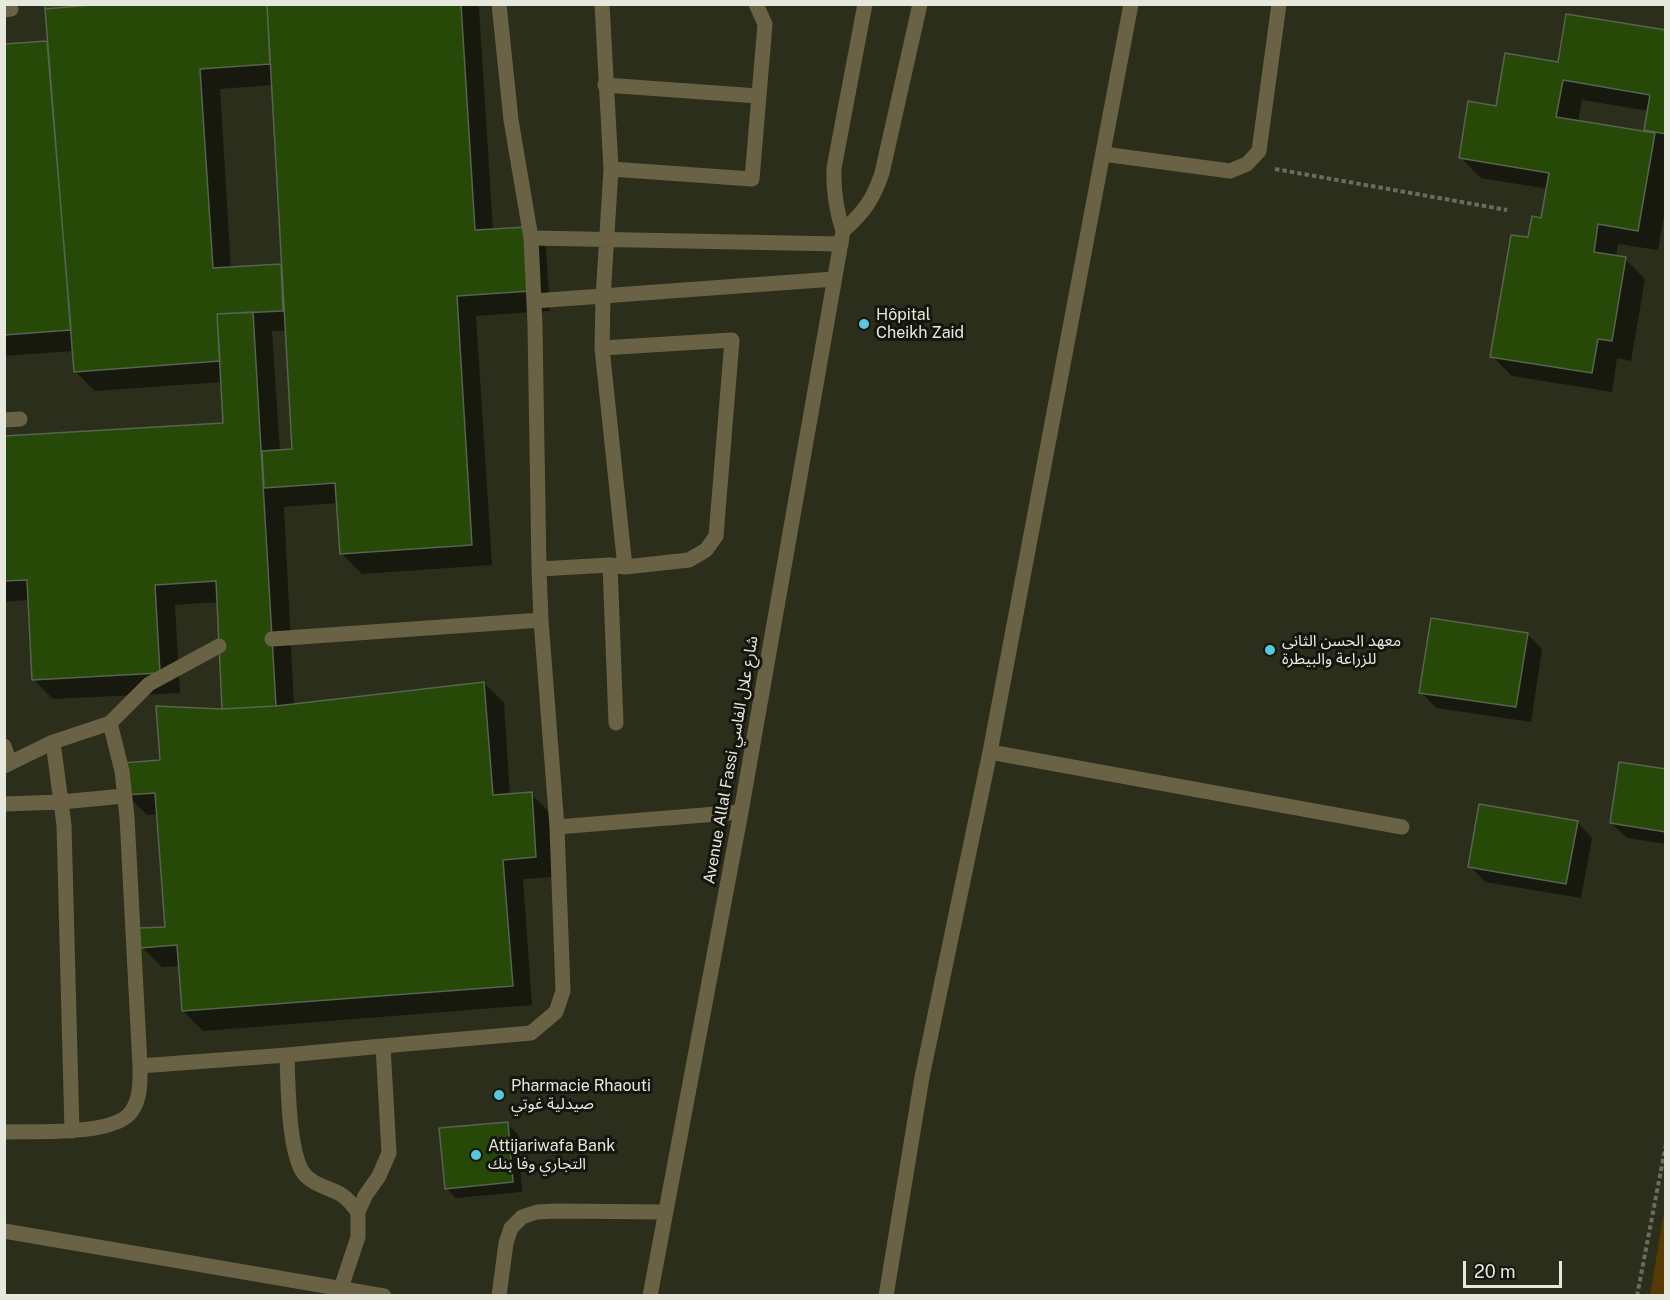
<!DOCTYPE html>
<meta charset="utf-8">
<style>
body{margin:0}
#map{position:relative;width:1670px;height:1300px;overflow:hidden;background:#2c2e1c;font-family:"Public Sans",sans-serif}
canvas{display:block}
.frame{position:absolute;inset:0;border:6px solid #e6e8dd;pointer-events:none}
.scale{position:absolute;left:1463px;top:1261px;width:99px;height:27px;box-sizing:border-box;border:3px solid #e6e8dd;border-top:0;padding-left:8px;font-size:18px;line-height:21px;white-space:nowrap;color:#e6e8dd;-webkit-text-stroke:4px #14160e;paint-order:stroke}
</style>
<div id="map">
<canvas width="1670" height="1300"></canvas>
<div class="frame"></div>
<div class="scale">20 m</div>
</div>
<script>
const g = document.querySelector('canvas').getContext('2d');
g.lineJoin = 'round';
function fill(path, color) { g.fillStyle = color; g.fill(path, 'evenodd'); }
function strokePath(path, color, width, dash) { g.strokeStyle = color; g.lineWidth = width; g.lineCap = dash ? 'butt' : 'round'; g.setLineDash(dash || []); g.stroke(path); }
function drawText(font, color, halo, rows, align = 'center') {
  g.font = font + ' "Public Sans","Noto Sans Arabic",sans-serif'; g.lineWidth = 6; g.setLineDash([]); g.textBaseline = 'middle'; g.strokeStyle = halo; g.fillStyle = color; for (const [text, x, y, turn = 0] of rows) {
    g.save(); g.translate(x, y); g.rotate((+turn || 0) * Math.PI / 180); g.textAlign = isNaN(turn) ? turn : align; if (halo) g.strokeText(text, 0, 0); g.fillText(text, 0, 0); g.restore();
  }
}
fill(new Path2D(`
 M1665 1207V1295H1650Z`), '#573903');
fill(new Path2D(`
 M45 4H476L479 8 493 230 526 228 546 248 550 311 476 316 492 565 362 574 342 554 338 503 284 507 294 705 484 683 504 703 510 796 531 794 551 814 556 877 523 879 532 1005 203 1031 183 1011 180 966 162 967 142 947 167 928 158 814 147 815 127 795 162 762 224 710 218 602 175 605 180 693 53 699 33 679 29 600 4 602V437L225 425 222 382 95 391 75 371 74 351 4 356V46L49 43ZM273 85 282 265 231 269 220 89ZM272 331H286L293 450 280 451Z
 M1666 31V205L1658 250 1618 244 1616 257 1625 259 1645 279 1631 361 1617 358 1612 392 1512 376 1492 356 1543 220 1548 189 1481 178 1461 158 1497 107 1559 64ZM1582 100 1649 111 1645 133 1578 122Z
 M1527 634 1542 649 1531 722 1436 708 1421 692Z
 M1666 770V844L1627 838 1611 823Z
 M1577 822 1592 838 1581 898 1485 882 1470 866Z
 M507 1124 518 1134 522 1192 456 1198 446 1188Z`), '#0007');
const building = new Path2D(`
 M45 4H102L45 9Z
 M102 4H267L270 64 200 69 213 268 281 264 283 311 217 314 220 361 74 372 45 9Z
 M267 4H461L475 230 527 227 531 291 457 296 472 545 340 554 335 483 264 488 262 451 292 449Z
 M1566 14 1666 30V134L1644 130 1650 95 1563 80 1556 117 1655 133 1638 231 1598 224 1594 252 1626 257 1612 341 1598 339 1592 373 1490 357 1511 235 1528 237 1532 216 1541 218 1549 173 1459 158 1468 101 1496 106 1505 53 1558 62Z
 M47 41 71 330 4 335V44Z
 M253 312 276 706 222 709 216 581 155 585 160 673 32 680 27 580 4 581V436L223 423 217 314Z
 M1431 618 1528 633 1516 707 1419 693Z
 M484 682 493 795 532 792 536 857 503 860 513 986 182 1011 177 945 140 948 139 928 165 927 155 793 126 795 123 763 160 760 156 706 222 709 276 706Z
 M1619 762 1666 769V832L1610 823Z
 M1479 804 1578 821 1566 884 1468 867Z
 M508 1122 513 1182 445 1189 439 1128Z`);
fill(building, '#274907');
strokePath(building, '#586351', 1.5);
strokePath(new Path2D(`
 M1275 169 1507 210
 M1637 1296 1666 1144`), '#6a6c5c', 4, [4.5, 3]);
strokePath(new Path2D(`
 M499 4 511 120 531 238 535 325 539 569 610 565 625 567 689 560 706 550 716 536 732 340 602 348
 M602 4 611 169 603 298 602 348 625 567
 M4 10 11 9
 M605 85 758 96
 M1103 154 1230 171 1247 164 1259 151 1279 4
 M611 169 752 179 765 24 756 4
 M531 238 841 244
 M534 301 834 279
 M4 420 20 419
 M610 565 616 723
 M272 639 541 620
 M110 723 122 771 127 817 140 1066 287 1055
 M53 742 64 825 72 1131
 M4 746 10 763
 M990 752 1402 827
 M4 766 53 742 110 723 149 684 219 646
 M4 804 61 802 124 796
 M557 827 741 812
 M4 1132C33 1131 114 1136 131 1112 141 1099 140 1081 140 1066
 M358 1212C351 1203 345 1195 334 1191 324 1186 315 1185 306 1176 288 1159 288 1082 287 1055L383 1046
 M341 1288 358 1237V1212L365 1196 379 1176 389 1153 383 1046 531 1033 556 1012 563 991 557 827 541 620 539 569
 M499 1296 506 1243 511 1228 522 1217 537 1212 556 1211 665 1212
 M886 1296 922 1077 990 752 1131 4`), '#6a6245', 15);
strokePath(new Path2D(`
 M4 1231 384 1296`), '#6a6245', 15);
strokePath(new Path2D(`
 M843 231C864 212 873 200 882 173L920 4
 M650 1296 741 812 843 231C836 209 833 190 834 168L865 4`), '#6a6245', 15);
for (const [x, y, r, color] of [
 [864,324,6,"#56c9e0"],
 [1270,650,6,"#56c9e0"],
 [499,1095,6,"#56c9e0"],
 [476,1155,6,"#56c9e0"]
]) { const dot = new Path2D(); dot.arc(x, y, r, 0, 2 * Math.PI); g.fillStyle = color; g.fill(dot); strokePath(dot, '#14160e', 2); }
drawText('16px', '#e6e8dd', '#14160e', [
 ["Hôpital",876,315],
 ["Cheikh Zaid",876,333],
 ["معهد الحسن الثاني",1282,641],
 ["للزراعة والبيطرة",1282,659],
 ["Pharmacie Rhaouti",511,1086],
 ["صيدلية غوتي",511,1104],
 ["Attijariwafa Bank",488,1146],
 ["التجاري وفا بنك",488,1164]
], 'left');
drawText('16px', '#e6e8dd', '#14160e', [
 ["Avenue Allal Fassi شارع علال الفاسي",731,760,-80]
]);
</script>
